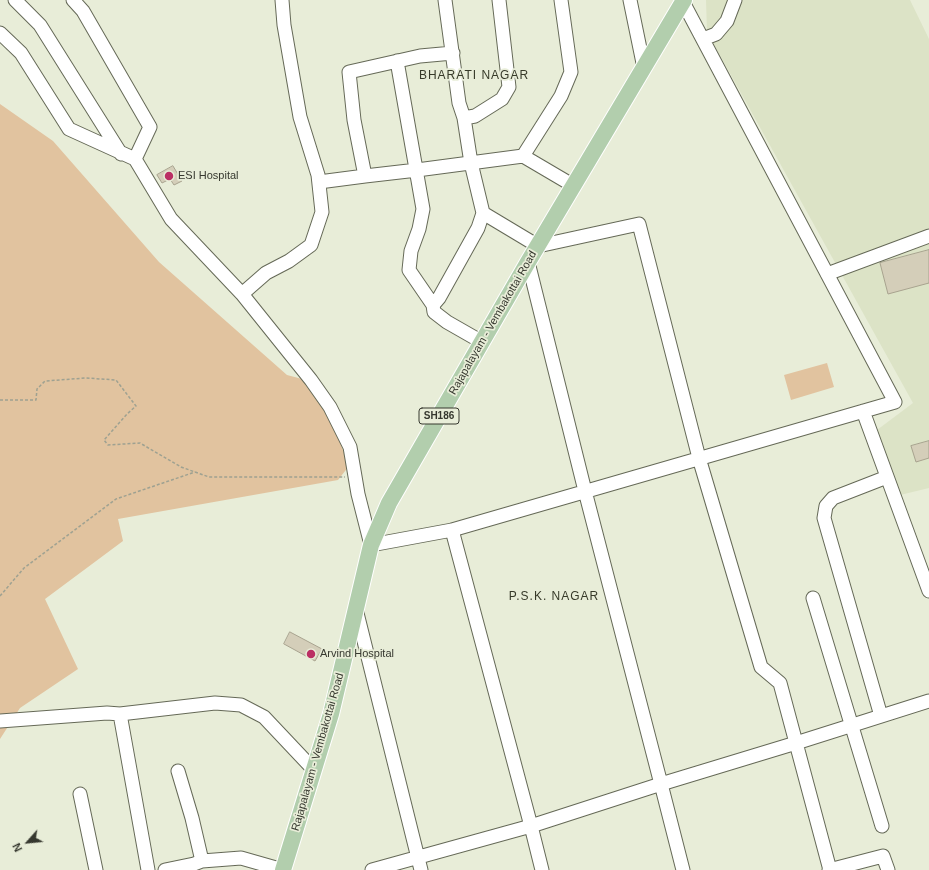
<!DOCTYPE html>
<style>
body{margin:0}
#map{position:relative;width:929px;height:870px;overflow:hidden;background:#e8edd8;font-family:Arial,sans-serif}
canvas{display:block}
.north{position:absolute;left:8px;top:822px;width:40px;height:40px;-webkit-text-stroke:3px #e8edd8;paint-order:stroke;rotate:243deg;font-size:11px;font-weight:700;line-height:16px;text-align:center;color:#36382f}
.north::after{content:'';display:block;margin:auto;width:14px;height:18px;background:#36382f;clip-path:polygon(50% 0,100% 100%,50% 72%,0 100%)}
</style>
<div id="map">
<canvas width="929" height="870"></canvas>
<div class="north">N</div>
</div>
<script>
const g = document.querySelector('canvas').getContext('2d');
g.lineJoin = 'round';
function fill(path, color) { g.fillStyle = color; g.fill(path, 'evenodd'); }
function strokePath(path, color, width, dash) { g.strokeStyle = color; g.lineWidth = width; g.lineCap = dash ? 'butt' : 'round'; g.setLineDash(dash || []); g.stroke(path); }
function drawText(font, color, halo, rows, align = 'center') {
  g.font = font + ' Arial,sans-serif'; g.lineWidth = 3.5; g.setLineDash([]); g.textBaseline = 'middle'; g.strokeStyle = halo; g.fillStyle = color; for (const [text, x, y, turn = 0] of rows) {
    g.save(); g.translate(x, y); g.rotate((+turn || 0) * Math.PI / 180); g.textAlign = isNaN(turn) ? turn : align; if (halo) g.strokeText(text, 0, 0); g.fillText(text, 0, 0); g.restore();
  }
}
fill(new Path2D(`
 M706 0H910L929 39V488L900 495 877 430 913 403 707 32Z`), '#dce3c6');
fill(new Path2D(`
 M0 104 53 141 159 262 287 375 306 380 335 429 349 466 338 480 118 519 123 541 45 599 78 669 20 708 0 739Z
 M827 363 834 387 791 400 784 375Z`), '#e1c39f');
const building = new Path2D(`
 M173 166 182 181 174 185 170 179 162 183 157 175Z
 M929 250V283L888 294 880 263Z
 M929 441V458L916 462 911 446Z
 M290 632 322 649 315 661 284 644Z`);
fill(building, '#d4ceb9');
strokePath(building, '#a8a38f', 1);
const minor = new Path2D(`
 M15 0 40 25 121 154
 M73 0 83 11 150 127 135 159
 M282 0 284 25 300 117 318 175 322 212 311 245 289 261 266 273 242 294 311 380 330 407 350 447 358 494 371 545 452 530
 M630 0 644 68
 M0 33 21 53 69 129 135 159 171 219 242 294
 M703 39 716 34 727 21 735 0
 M453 53 420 56 349 72 354 120 365 176 417 170 523 156 574 186
 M397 61 423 209 419 229 411 251 409 270 433 305 434 312 447 322 482 342
 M464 118 475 116 502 99 509 87 499 0
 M523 156 561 96 571 72 561 0
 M319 182 365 176
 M483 213 538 246 639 224 699 458 761 667 780 683 830 870
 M528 262 585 491 661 784 531 826 542 870
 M827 274 929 236
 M433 305 439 298 478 228 483 213 471 163 464 118 459 103 445 0
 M863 411 929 591
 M813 598 882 826
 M356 609 421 870
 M120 714 148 870
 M881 716 824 518 826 506 833 498 887 477
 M0 721 107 713 120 714 215 703 241 705 264 717 314 770
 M178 771 192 818 202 861
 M80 794 96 870
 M165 870 194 864 202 861 241 858 283 870
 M372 870 531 826 452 530 895 402 683 2
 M683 870 661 784 796 743 929 701
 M829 870 883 856 888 870`);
const major = new Path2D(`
 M283 870 331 714 371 545 389 503 528 262 684 0`);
strokePath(minor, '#656957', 15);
strokePath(major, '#fff', 18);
strokePath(new Path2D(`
 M0 400H36L37 389 45 381 86 378 116 380 136 406 127 414 104 440 108 445 140 443 181 467 209 477H345
 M0 596 24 568 116 499 195 472`), '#9ea191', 1.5, [3, 2]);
strokePath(minor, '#fff', 13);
strokePath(major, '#b2cead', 16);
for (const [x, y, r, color] of [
 [169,176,5,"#bb2f64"],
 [311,654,5,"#bb2f64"]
]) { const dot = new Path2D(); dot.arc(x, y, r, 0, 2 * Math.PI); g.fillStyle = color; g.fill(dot); strokePath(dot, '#e8edd8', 1.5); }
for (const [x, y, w] of [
 [439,416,40]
]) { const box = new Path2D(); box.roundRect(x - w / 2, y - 8, w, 16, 3); g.fillStyle = '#e8edd8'; g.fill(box); strokePath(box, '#36382f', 1); }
drawText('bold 10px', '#36382f', null, [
 ["SH186",439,416]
]);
drawText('11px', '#36382f', '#e8edd8', [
 ["ESI Hospital",178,176],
 ["Arvind Hospital",320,654]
], 'left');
drawText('11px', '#36382f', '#e8edd8', [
 ["Rajapalayam - Vembakottai Road",493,323,-60],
 ["Rajapalayam - Vembakottai Road",318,752,-74]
]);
g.letterSpacing = '1px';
drawText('12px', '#373a29', '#e8edd8', [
 ["BHARATI NAGAR",474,76],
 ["P.S.K. NAGAR",554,597]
]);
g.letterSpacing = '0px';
</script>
